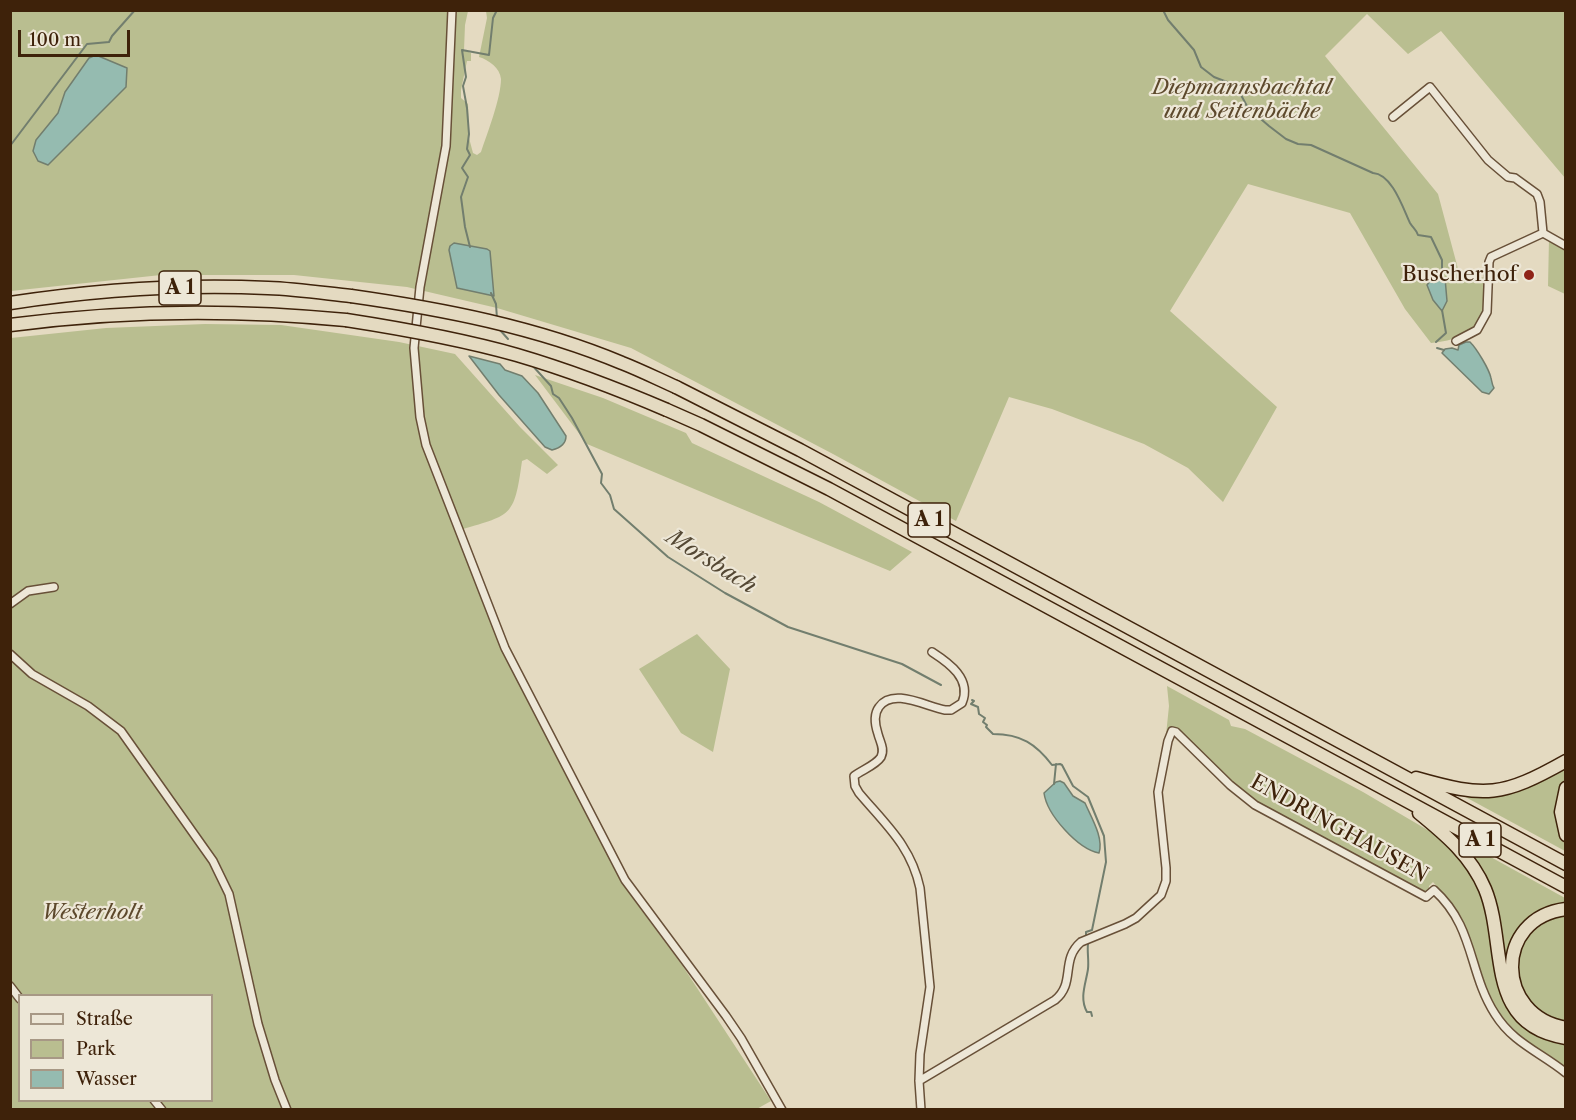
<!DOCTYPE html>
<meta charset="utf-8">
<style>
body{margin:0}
#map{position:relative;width:1576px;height:1120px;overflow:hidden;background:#e4dac1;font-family:"Libre Caslon Text",serif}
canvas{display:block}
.frame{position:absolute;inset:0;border:12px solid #3e220a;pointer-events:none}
.legend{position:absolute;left:18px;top:994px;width:195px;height:108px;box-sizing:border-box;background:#ede7d7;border:2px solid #a79885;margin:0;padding:8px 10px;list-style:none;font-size:18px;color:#3e220a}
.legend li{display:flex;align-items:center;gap:12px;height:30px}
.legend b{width:30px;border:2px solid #a79885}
.scale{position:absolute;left:18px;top:30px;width:112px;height:27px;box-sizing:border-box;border:3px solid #3e220a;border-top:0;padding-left:8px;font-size:18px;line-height:21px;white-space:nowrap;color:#3e220a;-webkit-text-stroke:4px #ede7d7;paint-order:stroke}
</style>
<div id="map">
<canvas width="1576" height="1120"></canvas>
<div class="frame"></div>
<ul class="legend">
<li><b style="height:8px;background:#ede7d7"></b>Straße</li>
<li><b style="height:16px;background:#b9be90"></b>Park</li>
<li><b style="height:16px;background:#95bbb0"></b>Wasser</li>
</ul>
<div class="scale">100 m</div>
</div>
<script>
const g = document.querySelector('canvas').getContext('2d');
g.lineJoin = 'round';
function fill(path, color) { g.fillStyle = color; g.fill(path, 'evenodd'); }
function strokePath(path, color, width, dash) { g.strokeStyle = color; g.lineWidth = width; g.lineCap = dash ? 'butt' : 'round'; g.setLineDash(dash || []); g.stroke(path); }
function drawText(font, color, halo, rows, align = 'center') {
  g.font = font + ' "Libre Caslon Text",serif'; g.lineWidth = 4.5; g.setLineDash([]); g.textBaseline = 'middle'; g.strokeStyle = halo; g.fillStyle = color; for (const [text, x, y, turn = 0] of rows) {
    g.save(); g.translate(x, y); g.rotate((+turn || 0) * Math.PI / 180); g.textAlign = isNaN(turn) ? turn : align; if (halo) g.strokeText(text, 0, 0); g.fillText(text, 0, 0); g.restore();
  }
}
fill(new Path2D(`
 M10 11H468L465 25 464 50 471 53V61H467L461 90V98L468 104 469 138 473 153 477 155 481 152C487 134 501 98 501 79 500 68 489 60 479 57L487 18 486 11H1565V178L1441 31 1408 54 1367 14 1325 56 1438 194 1461 280 1486 277C1486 287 1487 300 1484 311 1479 334 1452 341 1431 343L1405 309 1350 213 1248 184 1170 311 1277 407 1223 502 1188 468 1144 444 1052 409 1009 397 956 521 833 454 631 348 497 308 407 287 294 275H161L11 291Z
 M1549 239 1565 246V239V294L1548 286Z
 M205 324 281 325 399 342 455 354 520 427 558 465 547 474 527 459 522 461C514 520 511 514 457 531L502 650 634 900 682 965 771 1101 755 1110H11V338L106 328ZM20 996H212V1100H20Z
 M535 375 603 398 686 433 692 443 819 502 912 552 890 571 587 444Z
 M697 634 730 669 713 752 681 733 639 669Z
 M1167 686 1229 720 1231 726 1245 729 1363 792 1431 832 1448 844 1462 858 1479 889 1486 905 1497 976 1565 1042V1070C1543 1055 1516 1040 1501 1018 1486 995 1481 969 1472 944 1463 920 1450 901 1433 882L1429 886V891L1422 892 1255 803 1203 757 1177 729 1171 728 1166 735 1169 706Z
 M1565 764V781L1561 792V834L1565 842V851L1458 793 1472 795Z
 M1458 839 1565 898V906L1514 939V1002L1497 921Z
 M1565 914V1025C1557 1021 1543 1017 1536 1011 1532 1007 1529 1000 1526 995 1503 958 1529 924 1565 914Z`), '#b9be90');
const water = new Path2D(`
 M96 55 127 68 126 87 48 165 38 161 33 151 36 140 58 113 65 92 89 58Z
 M454 243 487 249 490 251 494 296 457 288 449 250 450 246Z
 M1440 276 1445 278 1447 301 1442 311 1433 300 1427 285 1431 280Z
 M1466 342H1470C1477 349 1489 369 1491 378 1492 382 1492 385 1494 388L1489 394 1482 392 1442 353 1445 349 1452 348 1458 350 1459 345Z
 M469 356 500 364 505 370 522 376 538 393 566 436C566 444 560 448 552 450L545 447 499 395Z
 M1060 781 1064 783 1073 796 1085 803C1091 817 1104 838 1099 853 1078 849 1047 815 1044 793L1056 782Z`);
fill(water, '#95bbb0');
strokePath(water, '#727e6e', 1.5);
strokePath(new Path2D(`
 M1163 10 1168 20 1194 50 1201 67 1214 77 1227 82 1241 95 1248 108 1269 126 1286 139 1298 144 1311 145 1373 173C1392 174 1403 208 1410 223 1413 228 1416 229 1418 235L1431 237 1442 260V277
 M10 146 87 44 109 42 112 36 135 10
 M470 247 465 227 461 197 468 177 462 168 470 155 467 149 469 134 467 108 463 86 466 77 462 50 489 55 493 18 497 10
 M491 293 496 304 497 319
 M500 330 508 339
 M1436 342 1446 333 1442 310
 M1437 348 1444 350
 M531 364 551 386 553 394 559 398 572 418 602 474 601 483 610 495 614 509 668 557 725 593 788 627 902 664 941 685
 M972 700 974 701 971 704 978 707 979 714 985 718 983 722 987 725 986 727 993 734C1021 734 1036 744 1052 765L1060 764 1062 765 1073 786 1088 797 1104 836 1106 862 1092 930 1086 932V936
 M1054 784 1056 764
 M1088 944C1087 952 1089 960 1088 969 1086 983 1079 998 1087 1012H1091L1092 1016`), '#727e6e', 2);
const minor = new Path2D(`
 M452 10 446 146 420 287 414 348 420 417 426 445 505 648 625 880 726 1016 741 1038 782 1110
 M1393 117 1430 87 1488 160 1508 177 1515 178 1537 194 1540 202 1543 233 1491 257 1489 262 1487 312 1477 330 1456 341
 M1543 233 1566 246
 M10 604 28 591 54 587
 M10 654 32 674 88 706 121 731 213 861 229 894 258 1024 275 1080 287 1110
 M10 986 20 999
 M919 1081 1055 1000C1076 983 1060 960 1081 942L1125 924 1136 918 1161 895 1166 881V868L1158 792 1168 741 1172 731 1176 732 1230 785 1255 805 1426 897 1434 890C1475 927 1468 972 1495 1014 1513 1043 1540 1052 1566 1073
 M154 1100 162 1110
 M921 1110 919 1081 920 1054 930 987 920 888C911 846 886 825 859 793L855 786 854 776C862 770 876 765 881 757 885 749 880 742 878 734 875 725 873 715 879 707 893 687 927 707 945 710H951L962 703C972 679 949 663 932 652`);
const motorway = new Path2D(`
 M10 303C95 290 183 284 268 288 296 289 323 293 351 296
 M10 325C122 310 234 309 346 320
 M676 387 800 450 1566 864
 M667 410 701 425 829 489 1566 887
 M1416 778C1486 798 1502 797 1566 761
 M1566 788 1561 812 1566 835
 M1419 813C1446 835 1471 856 1485 889 1508 945 1483 1025 1566 1038
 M1566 909C1493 918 1495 1016 1566 1028`);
strokePath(minor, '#685038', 10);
strokePath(motorway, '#3e220a', 15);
strokePath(minor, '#ede7d7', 7);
strokePath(motorway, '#e4dac1', 12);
const motorwayBridge = new Path2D(`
 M351 296C442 309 536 327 622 363 640 370 658 379 676 387
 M346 320C404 329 461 339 517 355 568 370 618 389 667 410`);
strokePath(motorwayBridge, '#3e220a', 15, []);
strokePath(motorwayBridge, '#e4dac1', 12);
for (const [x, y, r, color] of [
 [1529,275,6,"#8f2418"]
]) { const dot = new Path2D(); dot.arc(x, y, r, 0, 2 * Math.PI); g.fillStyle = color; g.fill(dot); strokePath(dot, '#ede7d7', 2); }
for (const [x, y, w] of [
 [180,288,42],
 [929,520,42],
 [1480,840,42]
]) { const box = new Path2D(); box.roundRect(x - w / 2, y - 17, w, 34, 4.5); g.fillStyle = '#ede7d7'; g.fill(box); strokePath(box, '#3e220a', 1.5); }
drawText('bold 20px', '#3e220a', null, [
 ["A 1",180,288],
 ["A 1",929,520],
 ["A 1",1480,840]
]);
drawText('italic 21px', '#5d492c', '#ede7d7', [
 ["Diepmannsbachtal",1242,88],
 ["und Seitenbäche",1242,112],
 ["Westerholt",92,913]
]);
drawText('21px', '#3e220a', '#ede7d7', [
 ["Buscherhof",1517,275]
], 'right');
drawText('21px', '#3e220a', '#ede7d7', [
 ["ENDRINGHAUSEN",1339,829,29]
]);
drawText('italic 22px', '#544834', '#ede7d7', [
 ["Morsbach",711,562,32]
]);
</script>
